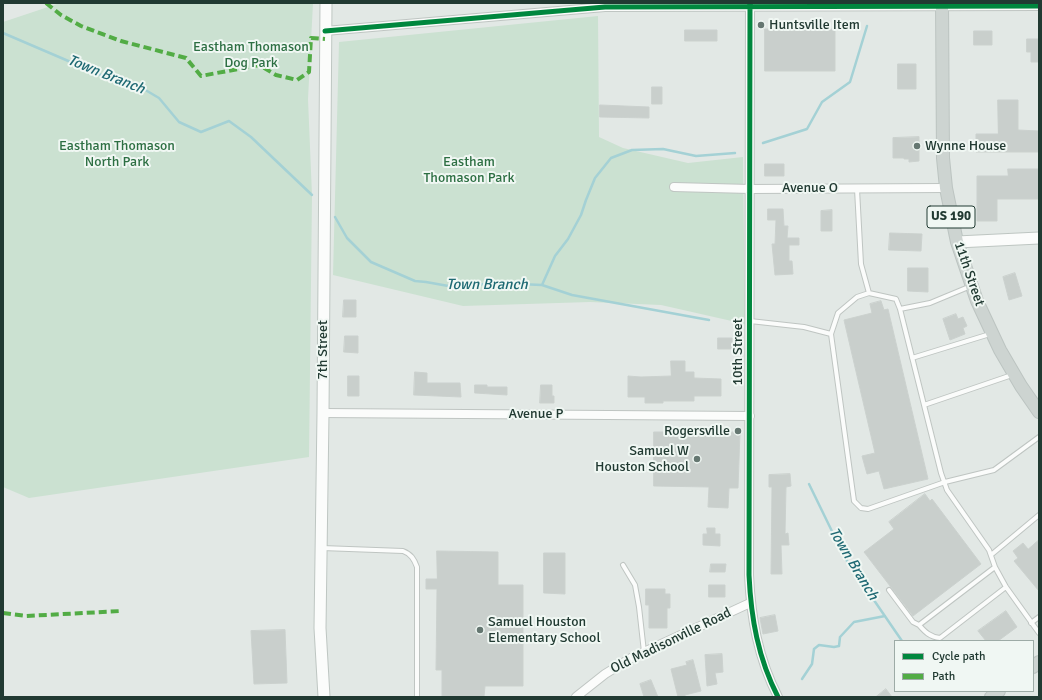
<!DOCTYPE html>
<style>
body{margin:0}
#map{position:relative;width:1042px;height:700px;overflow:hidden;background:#e2e8e5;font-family:Signika,sans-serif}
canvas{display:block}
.frame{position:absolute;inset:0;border:4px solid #213a32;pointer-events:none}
.legend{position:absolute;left:894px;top:640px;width:140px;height:52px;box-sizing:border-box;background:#f0f7f3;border:1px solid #9daba6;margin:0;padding:5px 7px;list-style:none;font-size:12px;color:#213a32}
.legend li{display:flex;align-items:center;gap:8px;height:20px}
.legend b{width:20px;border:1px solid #9daba6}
</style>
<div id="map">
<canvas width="1042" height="700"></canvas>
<div class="frame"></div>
<ul class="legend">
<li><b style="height:5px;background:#00873e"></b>Cycle path</li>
<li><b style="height:5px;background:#52ac45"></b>Path</li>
</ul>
</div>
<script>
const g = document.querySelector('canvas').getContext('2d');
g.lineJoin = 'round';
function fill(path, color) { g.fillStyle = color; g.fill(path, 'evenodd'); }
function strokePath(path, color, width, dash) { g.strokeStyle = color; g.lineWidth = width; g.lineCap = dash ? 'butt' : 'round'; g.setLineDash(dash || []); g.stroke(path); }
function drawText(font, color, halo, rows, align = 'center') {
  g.font = font + ' Signika,sans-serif'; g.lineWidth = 4; g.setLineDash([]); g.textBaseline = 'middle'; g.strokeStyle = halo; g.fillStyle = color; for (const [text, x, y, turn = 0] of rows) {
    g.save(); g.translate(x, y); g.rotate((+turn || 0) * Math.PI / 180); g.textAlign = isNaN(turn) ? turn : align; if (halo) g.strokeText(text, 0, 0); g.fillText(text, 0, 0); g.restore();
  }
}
fill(new Path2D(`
 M60 3H313L308 99 312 195 309 457 29 498 3 487V22Z
 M598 16 599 137 623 148 688 163 743 157 745 324 661 305 590 302 463 306 333 275 339 42Z`), '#cbe1d1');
strokePath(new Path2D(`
 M3 33 101 75 142 88 159 98 179 122 201 132 229 121 251 137 312 195
 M763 143 807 129 822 102 850 82 867 26
 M335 217 347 238 371 262 415 281 426 282 454 287 495 283 542 285 572 295 709 320
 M542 285 555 256 568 239 581 215 586 200 595 178 611 158 632 150 663 149 696 156 735 153
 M809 484 845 558 902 641
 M802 679 812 664 814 649 819 645 834 647 839 646 840 637 854 622 885 616`), '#a4d1d5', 2.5);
const building = new Path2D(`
 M765 29H835V71H765Z
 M685 30H717V41H685Z
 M974 31H992V45H974Z
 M1027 39H1039V62H1031V52H1027Z
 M898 64H916V89H898Z
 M652 87H662V104H652Z
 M998 100H1018V130L1039 131V152H976V134H998Z
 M600 105 649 107V118L600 117Z
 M919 137V161L909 162V159H904V158H893V138Z
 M765 164H784V176H765Z
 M1008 169H1039V199H997V221H977V176H1008Z
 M768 209H783L784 226H788L787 238H799V245H789V261H792L793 274 775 275 772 244H775L776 220H768Z
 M832 210V231H821V211Z
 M890 233 922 234 921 251 889 250Z
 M908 268H928V292L908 291Z
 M1015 273 1022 296 1009 300 1003 277Z
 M344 300H356V317H343Z
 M881 301 884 310 888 309 928 479 884 489 879 471 867 474 862 456 875 453 844 320 872 313 870 304Z
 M956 314 958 319 963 317 967 326 963 328 965 334 950 340 943 319Z
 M345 336H358V353L344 352Z
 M718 338H732V349H718Z
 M671 361H685V372H694V378L721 379V396H694V401H663V403H645V397H628V376L641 377 671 376Z
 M415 372 427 373V383H460L461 397 414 395Z
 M348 376H359V396H348Z
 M475 385H487V387H507V395L475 393Z
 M541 385H552V396H554V403H540Z
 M654 432H740L738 488H729L728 508 708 507 709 487 654 486Z
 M790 474 791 486 786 487 785 534 788 533 789 545H781L782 574H771L772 487H769V475Z
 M925 494 930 501 932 499 981 564 913 616 864 552 894 529 889 522Z
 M707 528H715V534H720V546L703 545V534H707Z
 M1039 540V591L1014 561 1018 558 1013 551 1023 543 1028 549Z
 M437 551 498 552V585H523V686H485L484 697H442V670H436L437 589H426V579H437Z
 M544 553H565V594L544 593Z
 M711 564H726L725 572H710Z
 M709 585H725V597H709Z
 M646 589H665V594H670V608H667V628H649V605H646Z
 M1006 611 1017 627 998 641H986L978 631Z
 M775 615 778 631 763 634 760 618Z
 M285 630 287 683 254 684 251 631Z
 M722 654 723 672 715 673 717 684 707 686 705 655Z
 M693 660 701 691 685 695V697H678L671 669 687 665 686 662Z
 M651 680 658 697H644L640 684Z
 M886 689 892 697H876Z`);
fill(building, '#c9cfcc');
strokePath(building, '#cbd1ce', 1);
const lane = new Path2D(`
 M857 189 861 264 869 293
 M900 309 930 303 971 286
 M750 321 804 327 831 334 854 501 861 508 868 509 945 482 994 470 1039 437
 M831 334 838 313 857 297 869 293 896 299 900 309 941 473 947 490 989 550 995 567 1006 587 1039 633
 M912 358 990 334
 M924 405 1012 375
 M322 548 403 551C411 554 414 559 417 567V697
 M991 555 1039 515
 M623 565 635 585 639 607 644 652
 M995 567 919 625C925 632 930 637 940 638L1006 587
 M889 590 913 622 919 625
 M1031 623 1039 617`);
const street = new Path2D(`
 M750 4 749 575C751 618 758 658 778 697
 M325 31 605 7 1039 6
 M674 187 750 189 946 188
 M323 413 750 416
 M576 697 605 674 631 658 750 603`);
const secondary = new Path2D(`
 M957 242 1039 238
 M324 697 320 628 323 413 326 3`);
const primary = new Path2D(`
 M942 3 943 158 946 188 957 242 977 301 1000 350 1021 386 1039 412
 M1033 667 1039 662
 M991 697 999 691`);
strokePath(lane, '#bfc5c2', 6);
strokePath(street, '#bfc5c2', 10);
strokePath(secondary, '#bec6c2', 13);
strokePath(primary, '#bcc4c1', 14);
strokePath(lane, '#fbfcfb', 4);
strokePath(street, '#fbfcfb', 8);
strokePath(secondary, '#fbfcfb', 11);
strokePath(primary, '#cdd4d1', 12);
strokePath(new Path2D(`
 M46 3 61 15 81 26 121 41 186 58 201 76 259 65 276 75 297 80 309 72 311 38 325 39
 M3 613 26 616 121 611`), '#52ac45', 4, [8, 4]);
strokePath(new Path2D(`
 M750 3 749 575C751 618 758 658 778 697
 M325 31 605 7 1039 6`), '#00873e', 5);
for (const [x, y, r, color] of [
 [761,25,4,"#657771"],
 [917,146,4,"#657771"],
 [738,431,4,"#657771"],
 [697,459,4,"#657771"],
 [480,630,4,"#657771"]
]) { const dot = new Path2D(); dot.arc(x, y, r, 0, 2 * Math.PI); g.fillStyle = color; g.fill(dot); strokePath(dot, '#f0f7f3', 1.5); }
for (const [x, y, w] of [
 [951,217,48]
]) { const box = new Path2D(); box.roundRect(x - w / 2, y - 11, w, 22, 3); g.fillStyle = '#f0f7f3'; g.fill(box); strokePath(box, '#213a32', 1); }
drawText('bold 13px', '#213a32', null, [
 ["US 190",951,217]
]);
drawText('14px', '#213a32', '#f0f7f3', [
 ["Huntsville Item",769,25],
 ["Wynne House",925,146],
 ["Rogersville",730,431,"right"],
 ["Samuel W",689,451,"right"],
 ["Houston School",689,467,"right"],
 ["Samuel Houston",488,622],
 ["Elementary School",488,638]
], 'left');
drawText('14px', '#2d6f43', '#f0f7f3', [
 ["Eastham Thomason",251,47],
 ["Dog Park",251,63],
 ["Eastham Thomason",117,146],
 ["North Park",117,162],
 ["Eastham",469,162],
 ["Thomason Park",469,178]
]);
drawText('14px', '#213a32', '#f0f7f3', [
 ["Avenue O",810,188],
 ["11th Street",969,274,71],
 ["7th Street",323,350,-90],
 ["10th Street",738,352,-90],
 ["Avenue P",536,414],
 ["Old Madisonville Road",671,641,-26]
]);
drawText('italic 15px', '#1e6973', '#f0f7f3', [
 ["Town Branch",106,75,22],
 ["Town Branch",487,285],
 ["Town Branch",853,564,59]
]);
</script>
